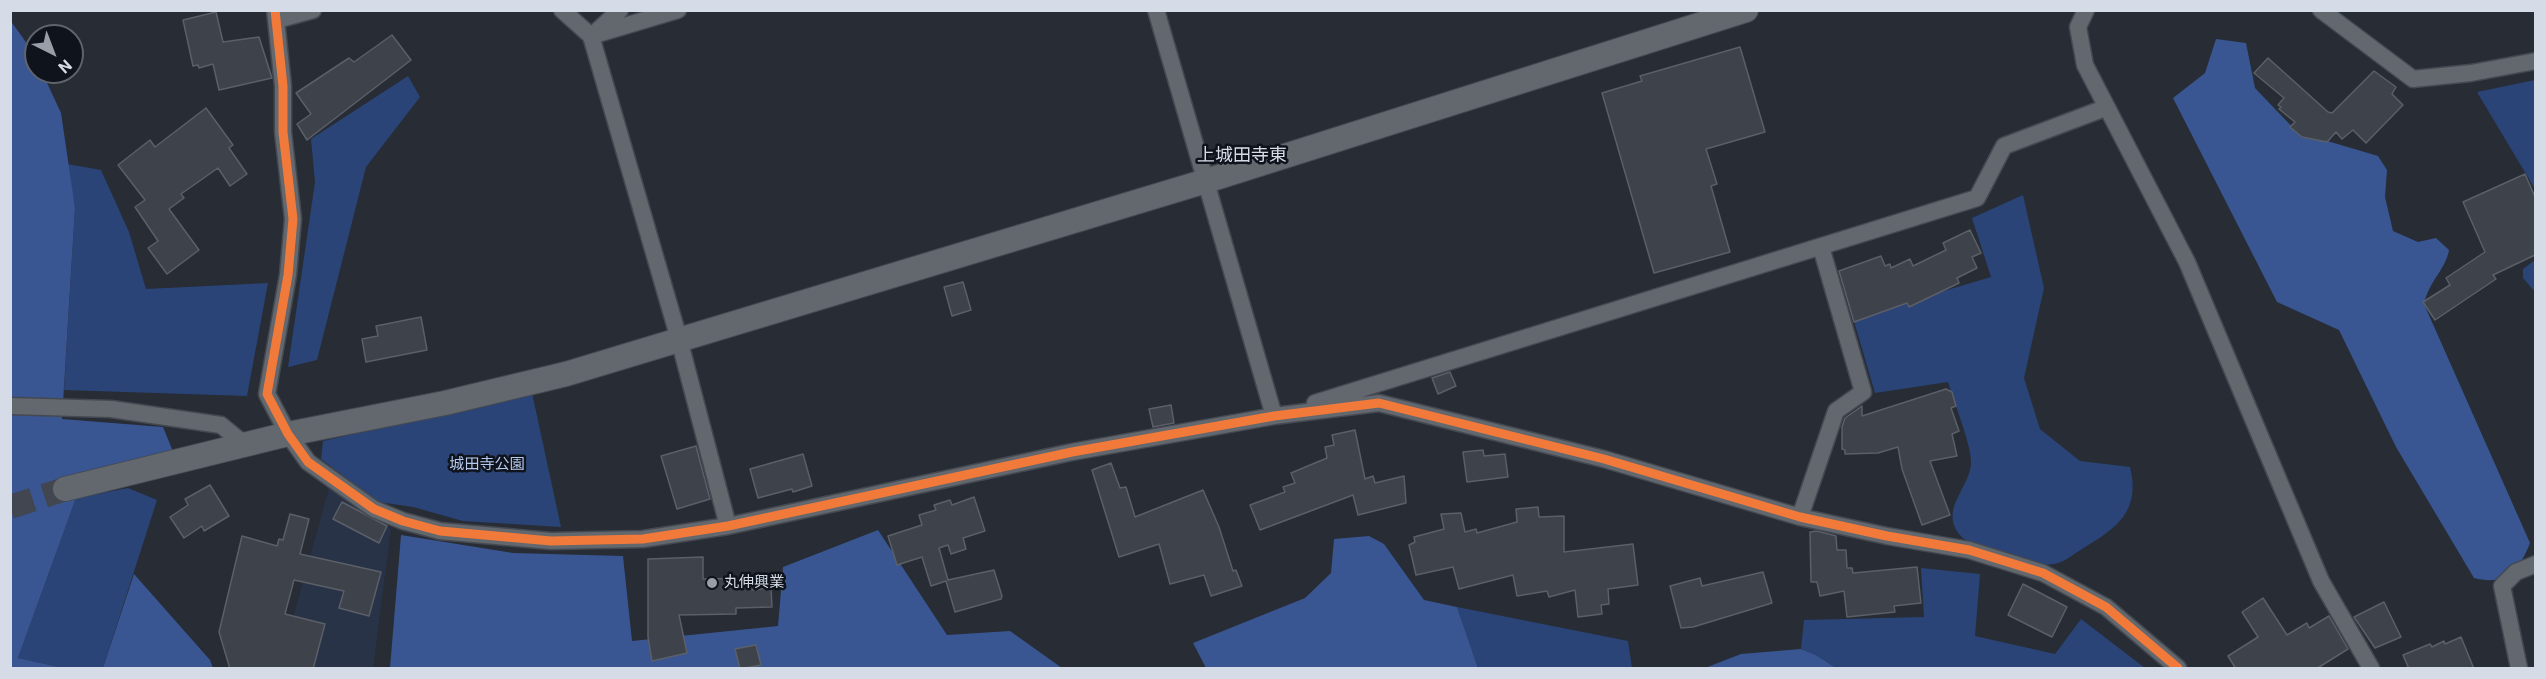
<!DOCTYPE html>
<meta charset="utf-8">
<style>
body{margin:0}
#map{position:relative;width:2546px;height:679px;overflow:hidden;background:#272c35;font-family:Roboto,sans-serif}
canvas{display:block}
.frame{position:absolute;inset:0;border:12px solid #d6dce7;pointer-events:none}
.north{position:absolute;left:24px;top:24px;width:60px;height:60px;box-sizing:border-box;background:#0f131b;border:2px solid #5f636d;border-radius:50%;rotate:138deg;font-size:16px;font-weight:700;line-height:24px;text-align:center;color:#d6dce7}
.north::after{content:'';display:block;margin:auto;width:21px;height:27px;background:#999ea9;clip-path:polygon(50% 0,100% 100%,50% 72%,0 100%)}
</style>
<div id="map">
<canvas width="2546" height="679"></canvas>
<div class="frame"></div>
<div class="north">N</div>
</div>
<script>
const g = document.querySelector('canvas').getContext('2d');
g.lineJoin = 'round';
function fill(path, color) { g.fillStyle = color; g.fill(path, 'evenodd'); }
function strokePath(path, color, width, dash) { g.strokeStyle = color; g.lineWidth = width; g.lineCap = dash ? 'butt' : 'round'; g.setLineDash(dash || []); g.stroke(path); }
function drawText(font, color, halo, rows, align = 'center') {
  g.font = font + ' Roboto,"Noto Sans JP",sans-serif'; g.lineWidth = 5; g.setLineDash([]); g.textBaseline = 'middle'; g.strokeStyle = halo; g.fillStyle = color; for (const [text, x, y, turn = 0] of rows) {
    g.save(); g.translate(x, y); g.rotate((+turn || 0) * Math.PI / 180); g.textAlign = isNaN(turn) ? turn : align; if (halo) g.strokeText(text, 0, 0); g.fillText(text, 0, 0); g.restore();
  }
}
fill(new Path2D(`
 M329 488 391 529 373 668H279Z`), '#283348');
fill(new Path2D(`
 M408 76 420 97 366 167 317 360 288 367 315 182 311 139Z
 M2535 80H2536L2535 189 2477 92Z
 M67 164 101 170 129 232 146 289 268 283 247 396 64 390 75 208Z
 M2023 195 2044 288 2024 378 2040 429 2080 461 2130 467C2141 511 2117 528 2082 549 2075 553 2066 561 2058 563 2039 569 2014 557 1996 552 1983 548 1968 545 1959 534 1939 508 1972 486 1971 461 1971 444 1953 400 1948 382L1875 393 1853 318 1991 277 1972 218Z
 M2535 260V292L2523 278V269Z
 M532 393 561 527 463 521 413 507 379 502 321 459 323 441Z
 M128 488 157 500 103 668H63L18 658 76 498Z
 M1921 568 1980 574 1975 636 2055 654 2081 619 2145 668H1836L1816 655 1801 649 1804 620 1924 617Z
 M1457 607 1628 641 1632 668H1478Z`), '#2a4477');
fill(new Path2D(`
 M10 20C22 37 36 52 36 72H42L61 113 75 208 62 419 163 427 174 454 76 498 18 658 63 668H11Z
 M2216 39 2246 43 2255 88 2297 132 2378 156 2387 170 2385 197 2393 231 2418 242 2436 238 2449 250C2446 269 2429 281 2424 304L2530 543C2519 571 2505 586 2474 578L2396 447 2339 330 2277 302 2173 98 2205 73Z
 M878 530 947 635 1010 631 1062 668H390L401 535 513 553 623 556 632 641 778 626 783 567Z
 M1369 536 1384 544 1424 600 1457 607 1478 668H1206L1193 643 1305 598 1331 573 1334 539Z
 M134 574 210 660 213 668H103Z
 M1801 649 1816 655 1836 668H1705L1741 654Z`), '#395692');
const building = new Path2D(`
 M216 12 223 42 259 37 272 78 219 90 213 64 199 68 198 65 193 66 183 20Z
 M392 35 411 60 307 140 297 124 311 114 296 93 349 58 354 62Z
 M1740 47 1765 132 1706 149 1717 184 1711 186 1730 252 1654 273 1602 93 1642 81 1640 76Z
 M2268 58 2328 112 2332 113 2374 71 2396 87 2392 94 2403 105 2366 143 2353 130 2342 139 2336 132 2327 142 2302 137 2290 127 2295 122 2279 109 2281 107 2278 105 2284 98 2254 73Z
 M206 108 233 145 229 148 247 174 230 186 218 168 181 194 184 198 169 209 199 250 167 274 148 248 158 241 135 207 145 200 118 165 150 140 155 147Z
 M2525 174 2535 197V255L2493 275 2496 279 2435 320 2423 302 2450 285 2446 278 2485 252 2463 202Z
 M1970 230 1981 253 1972 257 1977 268 1957 278 1959 283 1909 307 1907 303 1854 322 1839 271 1881 256 1885 266 1890 264 1891 268 1910 259 1913 266 1946 250 1943 243Z
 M963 282 971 310 952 316 944 287Z
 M421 317 427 350 366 362 362 339 378 336 376 326Z
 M1450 372 1456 386 1438 394 1432 378Z
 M1946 389 1952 392 1956 406 1951 408 1959 431 1952 434 1957 456 1930 461 1950 515 1922 525 1902 469 1898 447 1878 453 1845 454V450L1842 449V427L1845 418 1862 406V416Z
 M1171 405 1174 423 1153 427 1149 409Z
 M1355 430 1365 479 1373 476 1375 483 1404 476 1406 503 1358 515 1353 495 1260 530 1250 505 1285 492 1283 487 1295 483 1291 473 1327 458 1325 447 1334 445 1332 435Z
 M696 446 710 499 677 509 661 456Z
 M1483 450 1484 456 1505 454 1508 477 1467 482 1463 452Z
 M803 454 812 486 793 492 792 489 758 498 750 469Z
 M1111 463 1120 488 1126 487 1135 517 1203 490 1219 527 1233 571 1236 570 1242 586 1211 596 1204 575 1170 584 1159 544 1119 557 1092 470Z
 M210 485 229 516 204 531 202 526 184 538 170 517 188 505 185 499Z
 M974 497 985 531 963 538 966 549 951 554 948 545 939 548 948 580 994 570 1002 596 1001 599 955 612 946 581 931 586 922 557 897 565 888 536 922 525 919 515 936 510 934 505 950 500 952 505Z
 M342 502 387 526 379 543 333 519Z
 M1538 507 1539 517 1564 516V552L1633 544 1638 585 1608 589 1609 604 1601 605 1602 614 1578 617 1575 590 1549 597 1547 591 1517 596 1513 575 1459 589 1453 567 1416 575 1409 545 1415 542 1414 537 1444 529 1441 514 1461 513 1465 532 1476 529 1477 533 1517 522 1516 509Z
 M290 514 309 519 300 554 381 572 369 616 339 608 344 591 294 580 285 614 325 624 313 669H230L219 632 242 536 277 546 279 539 283 540Z
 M1817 531 1836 536 1837 550H1846L1847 568H1852L1853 573 1917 567 1921 603 1894 606 1895 612 1847 617 1844 591 1820 596 1817 582H1811L1810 532Z
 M703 557V579L749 578V587L752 586V590L771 588 772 607 736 608V614L679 615 687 653 652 661 648 637V559Z
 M1763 572 1772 603 1693 627 1681 628 1670 586 1700 578 1702 586Z
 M2023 584 2067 607 2052 637 2008 615Z
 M2263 598 2287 635 2307 623 2309 628 2329 616 2348 649 2316 669H2236L2228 656 2258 637 2242 612Z
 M2384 602 2401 637 2375 648 2354 617Z
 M2461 637 2474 669H2409L2403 655 2430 644 2432 647 2444 641 2445 644Z
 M756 645 761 665 740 669 735 649Z`);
fill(building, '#3e424a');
strokePath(building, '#5b5f68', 1.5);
strokePath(new Path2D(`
 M10 507 65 489`), '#414650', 24, [24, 12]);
const street = new Path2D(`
 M275 10 283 86V132L293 219 288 275 267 394 288 434 308 462 374 509 403 521 440 531 551 541 643 539 728 526 1072 452 1274 416 1379 403 1604 459 1800 517 1887 536 1969 550 2043 573 2106 607 2178 668
 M562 10 591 36 679 339 728 526
 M1156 10 1274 416
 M2086 10 2078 27 2085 65 2187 262 2321 581 2371 668
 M2321 10 2413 79 2471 73 2536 61
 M277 20 313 10
 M594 34 620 10
 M591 36 678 10
 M1315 403 1977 198 2004 146 2105 108
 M10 406 111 409 221 425 245 445
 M1800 517 1836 411 1863 392 1821 247
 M2519 668 2502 586 2516 572 2536 564`);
const secondary = new Path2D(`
 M65 489 288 434 445 403 566 374 1206 181 1746 10`);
strokePath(street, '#444951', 19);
strokePath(secondary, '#444951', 26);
strokePath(street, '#63676e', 16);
strokePath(secondary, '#63676e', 24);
strokePath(new Path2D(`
 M275 10 283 86V132L293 219 288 275 267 394 288 434 308 462 374 509 403 521 440 531 551 541 643 539 728 526 1072 452 1274 416 1379 403 1604 459 1800 517 1887 536 1969 550 2043 573 2106 607 2178 668`), '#f17a3a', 9);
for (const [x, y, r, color] of [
 [712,583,6,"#999ea9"]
]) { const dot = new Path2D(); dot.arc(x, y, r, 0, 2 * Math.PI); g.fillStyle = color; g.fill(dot); strokePath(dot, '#0f131b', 2); }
drawText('15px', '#b5c9ef', '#0f131b', [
 ["城田寺公園",487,465]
]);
drawText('15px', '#d6dce7', '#0f131b', [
 ["丸伸興業",724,583]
], 'left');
drawText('18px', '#d6dce7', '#0f131b', [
 ["上城田寺東",1242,156]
]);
</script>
